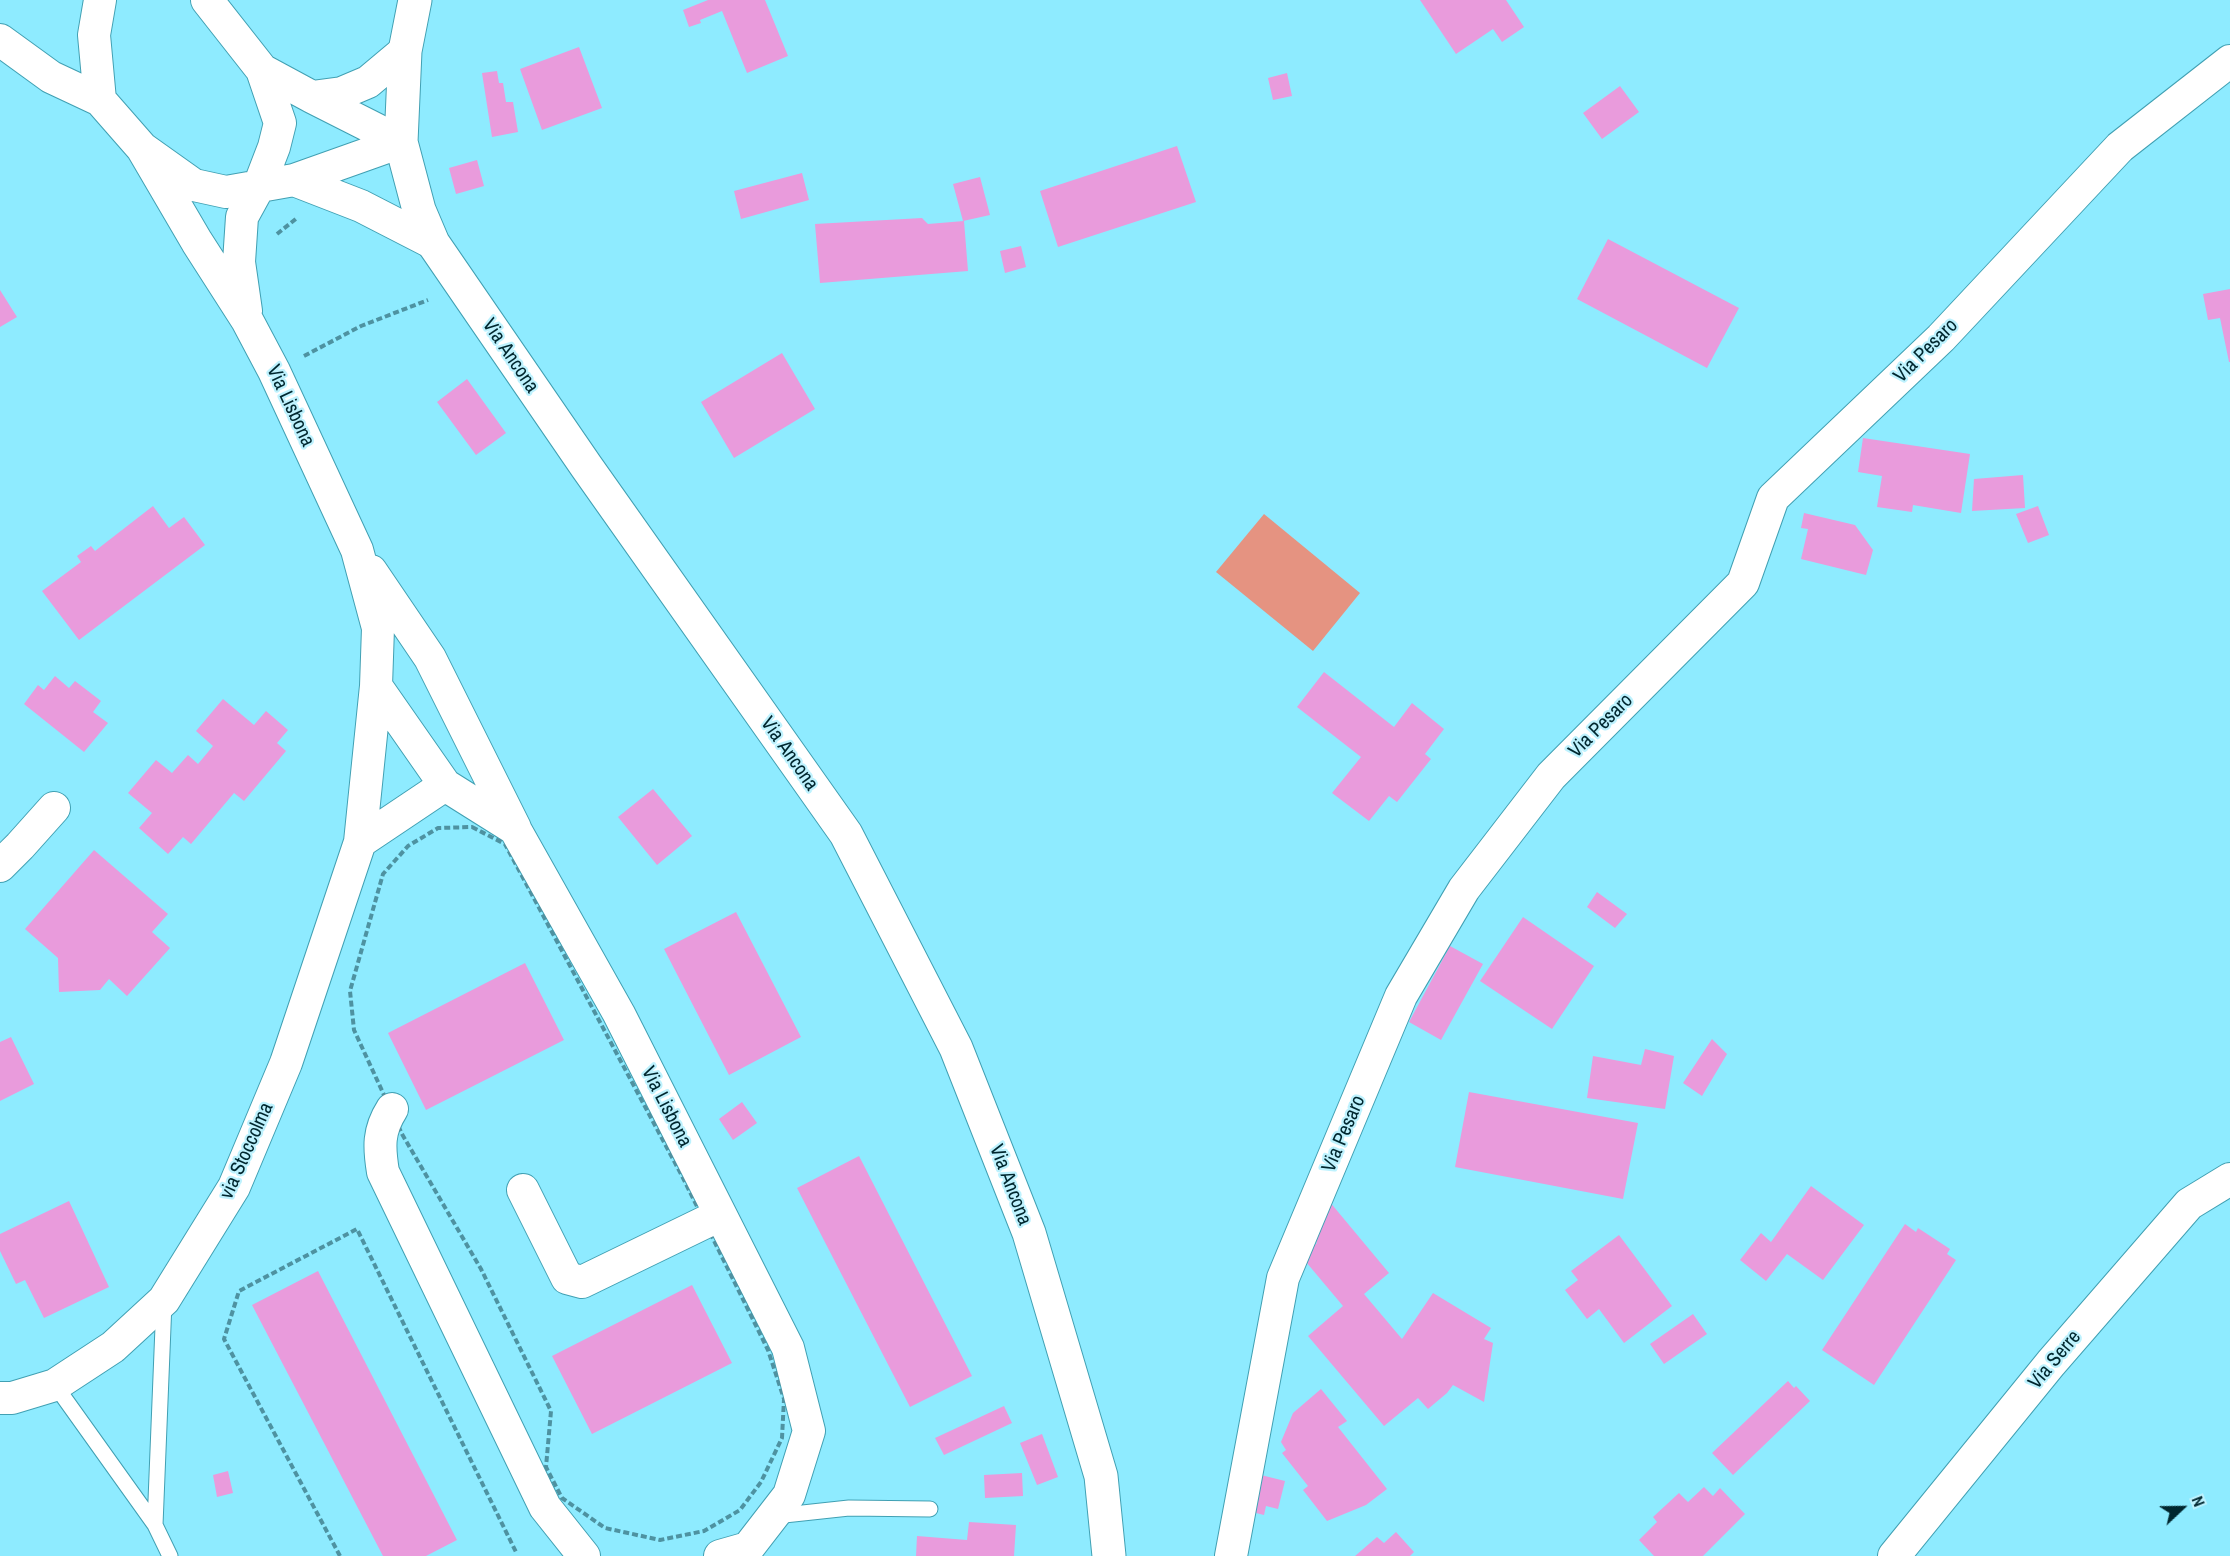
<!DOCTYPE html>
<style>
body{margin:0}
#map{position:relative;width:2230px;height:1556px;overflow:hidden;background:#8eebff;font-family:"Archivo Narrow",sans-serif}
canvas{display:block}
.north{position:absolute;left:2152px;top:1478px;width:60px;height:60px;-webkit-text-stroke:4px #bef2fe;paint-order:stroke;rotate:68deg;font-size:16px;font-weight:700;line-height:24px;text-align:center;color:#00272f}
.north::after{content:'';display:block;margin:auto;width:21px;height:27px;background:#00272f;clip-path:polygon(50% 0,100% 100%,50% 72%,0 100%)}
</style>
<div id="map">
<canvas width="2230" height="1556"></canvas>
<div class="north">N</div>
</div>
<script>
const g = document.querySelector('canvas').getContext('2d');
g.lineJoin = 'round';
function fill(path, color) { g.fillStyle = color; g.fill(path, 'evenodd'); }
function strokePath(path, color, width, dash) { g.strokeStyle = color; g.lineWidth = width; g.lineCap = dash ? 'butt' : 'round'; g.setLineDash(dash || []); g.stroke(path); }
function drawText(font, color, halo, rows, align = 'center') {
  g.font = font + ' "Archivo Narrow",sans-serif'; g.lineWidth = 4.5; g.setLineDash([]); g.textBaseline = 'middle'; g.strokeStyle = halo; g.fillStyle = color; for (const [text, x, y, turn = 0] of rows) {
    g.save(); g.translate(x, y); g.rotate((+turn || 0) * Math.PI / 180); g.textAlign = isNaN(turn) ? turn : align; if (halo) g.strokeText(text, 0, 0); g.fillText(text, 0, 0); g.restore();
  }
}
fill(new Path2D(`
 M1264 514 1360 593 1313 651 1216 572Z`), '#e59381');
fill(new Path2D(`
 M708 0H765L788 56 747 73 722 11 700 20 701 23 689 27 683 10Z
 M1420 0H1506L1524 27 1502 42 1493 29 1456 54Z
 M579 47 602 108 542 130 520 69Z
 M497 71 499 83H503L506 102H513L518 132 492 137 482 73Z
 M1287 73 1292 96 1273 100 1268 78Z
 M1620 86 1639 112 1602 139 1583 113Z
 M1177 146 1196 202 1058 247 1040 191Z
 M477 160 484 186 456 194 449 168Z
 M802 173 809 200 741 219 734 191Z
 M980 177 990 215 963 221 953 184Z
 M922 218 928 224 964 221 968 271 820 283 815 224Z
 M1608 239 1739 308 1707 368 1577 299Z
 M1021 246 1026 267 1005 273 1000 251Z
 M2230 289V362H2229L2220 318 2208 320 2203 294Z
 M0 290 17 317 0 327Z
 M782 353 815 409 734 458 701 402Z
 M467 379 506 433 476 455 437 402Z
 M1863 438 1970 454 1961 513 1913 505 1912 512 1877 507 1882 476 1858 472Z
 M2023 475 2025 508 1972 511 1974 479Z
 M153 506 169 528 184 517 205 545 79 640 42 591 81 562 77 556 91 546 95 551Z
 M2038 506 2049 535 2028 543 2016 514Z
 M1804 513 1855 525 1873 550 1866 575 1801 559 1808 529 1801 528Z
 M1324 672 1394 727 1412 703 1444 729 1425 754 1431 759 1397 802 1389 796 1369 821 1332 793 1361 757 1297 707Z
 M55 676 69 688 75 681 101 701 93 712 108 723 84 752 24 704 38 685 44 690Z
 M223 699 254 725 266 711 288 730 277 743 286 751 244 801 234 793 191 844 183 837 168 854 139 828 152 813 128 793 156 760 172 773 188 755 198 764 213 746 196 731Z
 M653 789 692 836 657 865 618 817Z
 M94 850 168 914 152 932 170 948 127 996 109 979 100 990 59 992 58 958 25 929Z
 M1597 892 1627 914 1615 928 1587 907Z
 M736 912 801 1037 729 1075 664 949Z
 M1523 917 1594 966 1552 1029 1480 981Z
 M1450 946 1483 964 1441 1040 1409 1022Z
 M525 963 564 1040 426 1110 388 1033Z
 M11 1037 34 1084 0 1101V1042Z
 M1712 1039 1727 1054 1702 1096 1683 1083Z
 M1645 1049 1674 1056 1665 1109 1587 1098 1593 1056 1641 1065Z
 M1469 1092 1638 1123 1623 1199 1455 1167Z
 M742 1102 757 1123 733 1140 719 1119Z
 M859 1156 972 1376 910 1407 797 1188Z
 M1811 1186 1864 1225 1823 1280 1787 1254 1766 1281 1740 1260 1761 1233 1771 1242Z
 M69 1201 109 1287 44 1318 25 1280 16 1284 0 1251V1234Z
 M1329 1201 1389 1273 1364 1294 1402 1339 1433 1293 1491 1328 1484 1339 1493 1343 1484 1402 1453 1385 1447 1393 1428 1409 1418 1398 1384 1426 1308 1336 1343 1306 1301 1256 1317 1243 1311 1237Z
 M1905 1224 1916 1232 1918 1228 1950 1249 1947 1254 1956 1260 1874 1385 1822 1350Z
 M1619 1235 1672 1306 1624 1343 1599 1309 1587 1319 1565 1290 1578 1280 1571 1271Z
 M318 1271 457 1540 426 1556H383L252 1305Z
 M692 1285 732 1363 592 1434 552 1356Z
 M1693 1314 1707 1334 1664 1364 1650 1344Z
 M1788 1381 1794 1388 1796 1386 1810 1401 1733 1475 1712 1453Z
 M1321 1389 1347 1421 1338 1427 1387 1489 1366 1505 1327 1521 1303 1490 1308 1486 1282 1453 1286 1450 1281 1442 1293 1413Z
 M1004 1406 1012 1423 944 1455 935 1438Z
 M1042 1434 1058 1477 1037 1485 1020 1443Z
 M228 1471 233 1493 217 1497 213 1475Z
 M1022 1473 1023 1496 985 1498 984 1475Z
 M1261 1475 1285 1481 1278 1509 1266 1506 1264 1515 1252 1512Z
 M1704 1487 1713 1496 1720 1488 1745 1514 1703 1556H1654L1639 1540 1657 1522 1653 1517 1679 1493 1688 1502Z
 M969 1522 1016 1525 1014 1556H916L917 1536 967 1540Z
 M1396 1532 1414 1552 1410 1556H1355L1377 1537 1384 1543Z`), '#e99bdc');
const service = new Path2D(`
 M55 1385 155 1525 164 1302
 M775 1516 849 1508 930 1509
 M155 1525 170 1556`);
const minor = new Path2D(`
 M100 0 94 35 100 100
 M207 0 262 70 280 123 274 147 259 186 242 217 239 262 246 311
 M0 40 51 77 100 100 142 148 194 185 226 192 294 180 401 142
 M262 70 312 97 342 93 368 82 405 51
 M312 97 401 142
 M294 180 361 206 433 243
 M371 571 430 658 515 828
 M376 686 445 785 515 829 619 1014 788 1348 809 1431 789 1495 748 1548 720 1556
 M360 842 445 785
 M0 866 20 846 54 808
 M392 1109C378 1131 379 1147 383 1172L545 1507 584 1556
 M523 1190 567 1278 582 1282 720 1215
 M0 1398H12L55 1385 113 1347 164 1300 234 1187 286 1063 360 842 376 686 378 628 357 550 274 371 247 320 197 242 142 148
 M1231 1556 1283 1278 1401 996 1464 889 1551 776 1743 583 1773 498 1941 338 2120 147 2230 61
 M1894 1556 2051 1363 2189 1204 2230 1179`);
const tertiary = new Path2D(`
 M415 0 405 51 401 142 419 210 433 243 586 466 846 834 956 1048 1029 1233 1101 1476 1109 1556`);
strokePath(service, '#41a0b3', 17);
strokePath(minor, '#41a0b3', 34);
strokePath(tertiary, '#41a0b3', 35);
strokePath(new Path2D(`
 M277 234 297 218
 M304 356 361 326 428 300
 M472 827 505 844 682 1176 768 1350 784 1399 782 1438 761 1482 740 1510 704 1531 660 1540 605 1528 562 1498 546 1467 551 1411 481 1269 402 1134 354 1030 350 991 383 874 408 846 438 828Z
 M340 1556 224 1339 239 1291 357 1229 516 1552`), '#4e92a1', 4, [6, 3]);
strokePath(service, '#fff', 15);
strokePath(minor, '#fff', 32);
strokePath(tertiary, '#fff', 33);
drawText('20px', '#00272f', '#bef2fe', [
 ["Via Pesaro",1926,351,-45],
 ["Via Ancona",510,356,56],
 ["Via Lisbona",290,406,65],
 ["Via Pesaro",1601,726,-45],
 ["Via Ancona",789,754,55],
 ["Via Lisbona",666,1107,63],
 ["Via Pesaro",1344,1134,-67],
 ["via Stoccolma",247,1151,-66],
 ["Via Ancona",1010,1185,69],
 ["Via Serre",2055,1360,-50]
]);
</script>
